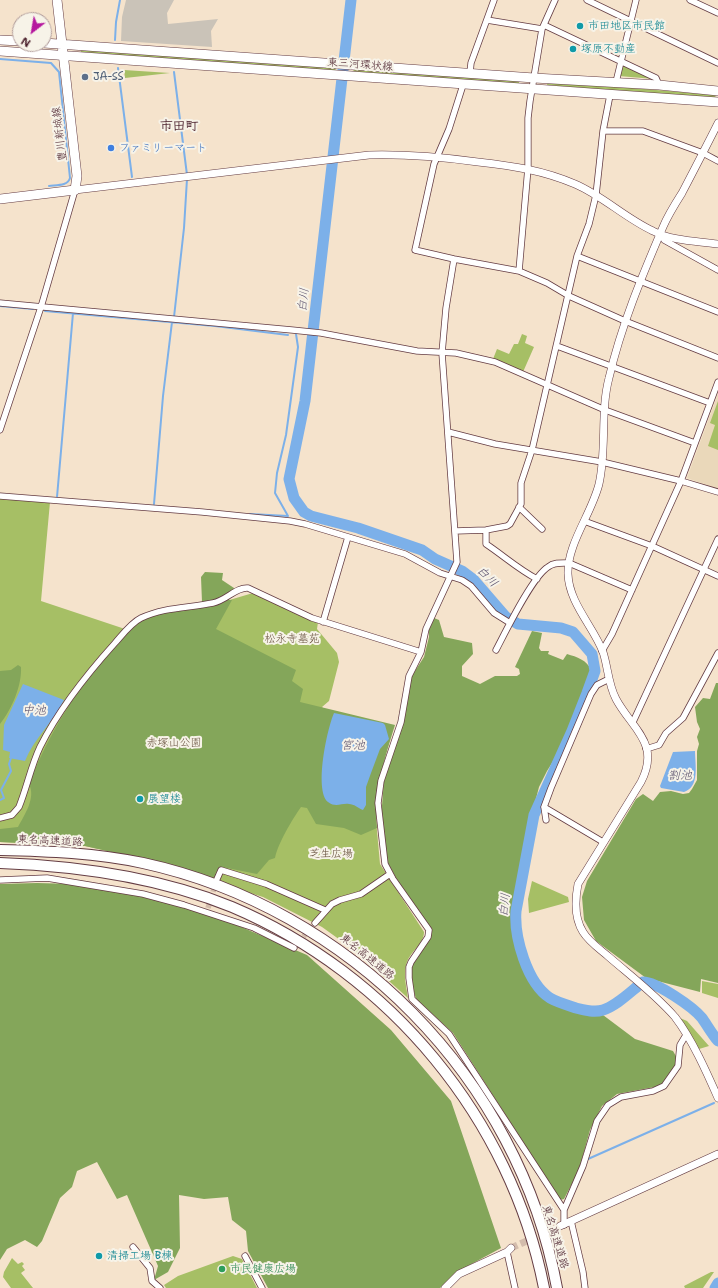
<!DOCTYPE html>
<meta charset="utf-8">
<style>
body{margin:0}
#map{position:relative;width:718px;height:1288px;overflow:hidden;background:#f5e3cc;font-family:"Shantell Sans",sans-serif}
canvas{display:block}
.north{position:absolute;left:12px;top:12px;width:40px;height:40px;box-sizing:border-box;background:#f7f3e8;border:1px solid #b29e9c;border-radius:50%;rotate:211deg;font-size:11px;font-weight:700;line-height:16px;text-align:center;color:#4a1f2b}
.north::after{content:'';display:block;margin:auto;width:14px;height:18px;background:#b5179e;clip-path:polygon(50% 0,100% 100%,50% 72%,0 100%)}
</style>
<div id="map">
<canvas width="718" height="1288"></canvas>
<div class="north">N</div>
</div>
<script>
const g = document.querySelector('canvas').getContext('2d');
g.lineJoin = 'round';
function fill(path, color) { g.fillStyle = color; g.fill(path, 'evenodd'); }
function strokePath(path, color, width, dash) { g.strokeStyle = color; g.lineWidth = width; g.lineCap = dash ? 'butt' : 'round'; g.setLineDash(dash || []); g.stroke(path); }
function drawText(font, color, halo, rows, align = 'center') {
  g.font = font + ' "Shantell Sans","Klee One",sans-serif'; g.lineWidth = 4; g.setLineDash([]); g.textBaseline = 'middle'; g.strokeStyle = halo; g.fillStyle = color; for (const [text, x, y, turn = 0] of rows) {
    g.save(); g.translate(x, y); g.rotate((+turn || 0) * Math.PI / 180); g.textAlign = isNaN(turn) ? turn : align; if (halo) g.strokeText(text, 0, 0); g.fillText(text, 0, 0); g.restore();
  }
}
fill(new Path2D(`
 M718 394V489L687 478Z`), '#ead8ba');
fill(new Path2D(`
 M126 0H174L167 13 168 24 218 19 211 31 212 47 121 41 122 17Z`), '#cac3b8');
fill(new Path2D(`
 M80 47 336 66 335 73 81 52Z
 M622 63 654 79 619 76Z
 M354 67 519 81V86L353 74Z
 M124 70 170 73 125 78Z
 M548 81 716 95 714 100 547 85Z
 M522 334 527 336 525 343 534 347 523 372 493 359 497 349 509 354 514 344H518Z
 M718 401V450L708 446 715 425 710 423Z
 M0 498 50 502 41 601 128 630 253 593 318 622 317 629 337 653 339 662 329 701 322 707 381 774 375 809 380 864 424 932C424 944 411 951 407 962 403 973 406 986 408 998L354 950 322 927 263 897 134 857 85 846 0 842Z
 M532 881 568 897 569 902 529 913 528 899Z
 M702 981 718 984V998L702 993Z
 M680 1018 687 1021 709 1046 699 1049Z
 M233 1256 242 1259 257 1288H166L164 1285 178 1276Z
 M12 1258 18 1264 22 1262 24 1264 22 1266 25 1270 21 1273 33 1288H11L3 1277 4 1272Z
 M711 1272H714L703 1288H685L684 1286Z`), '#a6bf65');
fill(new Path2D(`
 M205 572 223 573 222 580 234 588 229 600H232L216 629 296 670 292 681 303 689 300 702 395 725C384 760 374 792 377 828L361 835 344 828 316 824 307 808 301 807C292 820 278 843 275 858L269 860 257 874 222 867 216 872 213 882 134 857 85 846 0 842V829L18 827C25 814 36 798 29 784 49 733 78 686 115 646 122 639 128 629 136 624 154 611 181 608 202 602L201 577Z
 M434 618 439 620 444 637 472 643 473 654 462 666V676L480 684 495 676H517L520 674 519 669 515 667 532 631 542 633 539 648 541 651H549L548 654 563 660 567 654C577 657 587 660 591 670L571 729 564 744 547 771 539 787 531 818 526 856 512 924 518 949 534 982 549 998 575 1008 599 1012 635 1039 673 1051 677 1058 676 1065 667 1080 660 1086 617 1094 602 1106 590 1130 579 1170 564 1199 560 1200 453 1033 416 999 410 977 411 964 429 939 431 928 397 880 386 859 381 819 384 779 411 677 424 657 429 637V629Z
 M18 665 21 667C22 685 12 709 0 724V671L11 670Z
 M716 683H718V983L701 979 700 992 646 978 596 941 584 920 582 897 587 881 636 799 643 794 653 801 660 792 671 791 683 794 689 793 692 789 697 780V751L699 744 697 737 700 729 697 722 695 707 703 698 710 699Z
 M37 883 74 884 143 897 183 907 232 923 307 955 391 1030 451 1101 501 1248 455 1273 440 1288H268L248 1251 246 1231 232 1220 228 1197 204 1199 179 1195 180 1248 168 1272 154 1280 158 1266 127 1195 117 1199 97 1162 77 1171 72 1187 60 1198 42 1241 37 1247 25 1240 7 1249 0 1260V884Z`), '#84a65a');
fill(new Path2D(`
 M23 684 64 700C53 723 34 738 25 761L9 758 10 752 3 750 4 725Z
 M334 713 383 723 385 725 389 739 380 749 371 773 366 787V805L363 810C358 808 354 804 349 804 341 803 336 808 328 802 314 790 327 729 334 713Z
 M695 751C695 764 700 787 684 792L661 788 660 786 673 752Z`), '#7cb0e9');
strokePath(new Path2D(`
 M115 40 116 22 120 0
 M0 59 51 63 59 72 70 178C68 186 57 185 49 186
 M118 68 132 177
 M174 72 187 175
 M0 306 33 309
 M45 311 215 326 288 335
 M174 317 184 228 187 179
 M57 497 73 313
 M154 504 163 396 172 322
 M250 514 288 516 275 493 277 473 286 435 298 347 296 334
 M0 800 4 798 1 790 11 771 9 764 11 758
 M588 1159 714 1103`), '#7cb0e9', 2);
strokePath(new Path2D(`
 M351 0 305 401 289 479 294 498 304 512 311 516 358 528 422 550 435 559 462 571 474 580 506 617 518 624 561 628 573 632 592 654 595 671 587 693 572 731 534 815 516 911C514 937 527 983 550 998 557 1002 567 1005 576 1008 584 1010 594 1013 603 1010 618 1005 631 991 643 982 657 982 693 1007 702 1018 707 1025 712 1034 718 1041
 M715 1288 718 1283`), '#7cb0e9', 11);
strokePath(new Path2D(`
 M208 908 216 882
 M298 943 315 923`), '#d3bcac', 5.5, [5.5, 3]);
strokePath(new Path2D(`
 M511 1248 560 1226`), '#d3bcac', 7, [7, 3.5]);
const minor = new Path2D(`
 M587 0 718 63
 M690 0 718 13
 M487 20 542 29
 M544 25 656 78 659 85
 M470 73 471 63 494 0
 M616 82 636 0
 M463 85 449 129 434 164 415 250 454 259 519 271 547 283 569 296 625 321 718 358
 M603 131H643L703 153 718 161
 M661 234 664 240 718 270
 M577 256 718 312
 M454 259 446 308 442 353 457 562 426 629 421 652 409 676 401 722 381 781 378 803 385 864 393 879 429 930 428 937 411 962 409 967V978L412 999 449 1034 564 1210
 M519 271 528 168V118L530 101 542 29 555 0
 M0 303 292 330 321 333 417 351 456 353 495 362 605 410 695 443
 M557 346 710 403
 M0 430 41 307 75 190
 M448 432 495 444 602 462 681 481 718 492
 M0 496 202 512 290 521 305 524 405 554 440 573 462 580 471 586 494 613 510 623
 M519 507 542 529
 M584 521 652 546 718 576
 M486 530V544C504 556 518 569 537 579
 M455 531 486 530 507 526 510 524 521 504V483L532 450 577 256 589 224 596 195 603 131 610 95
 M323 622 348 537
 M496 650C506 631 532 577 548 567 554 562 562 563 569 563L632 590
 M602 651 612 634 681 481 718 382
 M633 722 718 539
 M646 749 659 745 666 733 683 718 718 653
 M544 807 603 842
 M0 818 12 815 19 807C27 787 31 766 40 747 59 709 87 674 115 643 123 634 131 623 141 618 164 607 189 608 213 603 227 600 236 587 248 588L312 618 421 652
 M546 820 544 807 551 788 591 694 597 685 609 679
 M217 879 221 870 266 884 325 910
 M0 880 47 878 143 894 184 905 254 928 294 948
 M315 923 332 904 340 900 361 894 390 874
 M571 1221 583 1272 585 1288
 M564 1225V1210L583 1166 597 1121 608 1105 621 1097 653 1091 664 1086 678 1066 680 1045 686 1035
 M133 1247 150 1268 152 1281 160 1288
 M507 1252 515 1288
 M245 1256 262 1288`);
const tertiary = new Path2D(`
 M718 123C706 147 694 170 682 193 675 204 668 215 663 227 642 276 621 326 609 378 600 412 607 449 599 484 592 513 567 544 568 574 569 603 593 626 603 652 608 667 608 684 616 699 632 729 661 743 641 782L578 884C575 900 574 918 583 932 589 942 601 950 609 957 631 976 656 995 675 1017 692 1039 707 1073 718 1098
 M75 190 369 155C406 154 441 157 478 162 513 166 542 170 575 184 603 196 625 218 653 231 672 241 697 241 718 244
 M560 1226 718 1154
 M445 1288 459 1274 507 1252 511 1248`);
const primary = new Path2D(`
 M0 40 20 41
 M44 43 534 78 659 85 718 91
 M0 51 718 102
 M0 199 75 190 77 176 57 0`);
const motorway = new Path2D(`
 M0 850C48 851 96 853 143 863 349 908 519 1078 557 1288
 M0 863C79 866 159 877 232 907 390 974 511 1119 544 1288`);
strokePath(minor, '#643c43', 7);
strokePath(tertiary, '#643c43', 8);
strokePath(primary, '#643c43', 10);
strokePath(motorway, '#643c43', 12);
strokePath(minor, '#fff', 5.5);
strokePath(tertiary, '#fff', 7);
strokePath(primary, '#fff', 9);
strokePath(motorway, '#fff', 10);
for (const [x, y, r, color] of [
 [580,26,4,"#0f9aa8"],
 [573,49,4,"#0f9aa8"],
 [85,77,4,"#5c6f8a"],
 [111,148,4,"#3f7fe0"],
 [140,799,4,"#0f9aa8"],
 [99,1256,4,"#0f9aa8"],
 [222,1269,4,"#2e9e5b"]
]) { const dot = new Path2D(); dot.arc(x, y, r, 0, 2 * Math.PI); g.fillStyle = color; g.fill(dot); strokePath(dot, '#f7f3e8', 1.5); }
drawText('11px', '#0d838f', '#f7f3e8', [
 ["市田地区市民館",588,26],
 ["塚原不動産",581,49],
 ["展望楼",148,799],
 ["清掃工場 B棟",107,1256]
], 'left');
drawText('11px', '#4a1f2b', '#f7f3e8', [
 ["東三河環状線",360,65,4],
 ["豊川新城線",60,134,-97],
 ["東名高速道路",50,841,3],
 ["東名高速道路",367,957,39],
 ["東名高速道路",555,1237,73]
]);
drawText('11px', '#4e5e75', '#f7f3e8', [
 ["JA-SS",93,77]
], 'left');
drawText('11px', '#366cbe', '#f7f3e8', [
 ["ファミリーマート",119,148]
], 'left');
drawText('11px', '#664f3c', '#f7f3e8', [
 ["松永寺墓苑",292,639],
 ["赤塚山公園",174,743],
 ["芝生広場",331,854]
]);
drawText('11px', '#27864d', '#f7f3e8', [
 ["市民健康広場",230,1269]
], 'left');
drawText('italic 12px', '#5c526e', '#f7f3e8', [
 ["白川",304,300,-84],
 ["白川",487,577,45],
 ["中池",34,711],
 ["宮池",353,746],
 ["割池",680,776],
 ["白川",505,905,-83]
]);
drawText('bold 13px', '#4a1f2b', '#f7f3e8', [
 ["市田町",179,127]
]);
</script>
